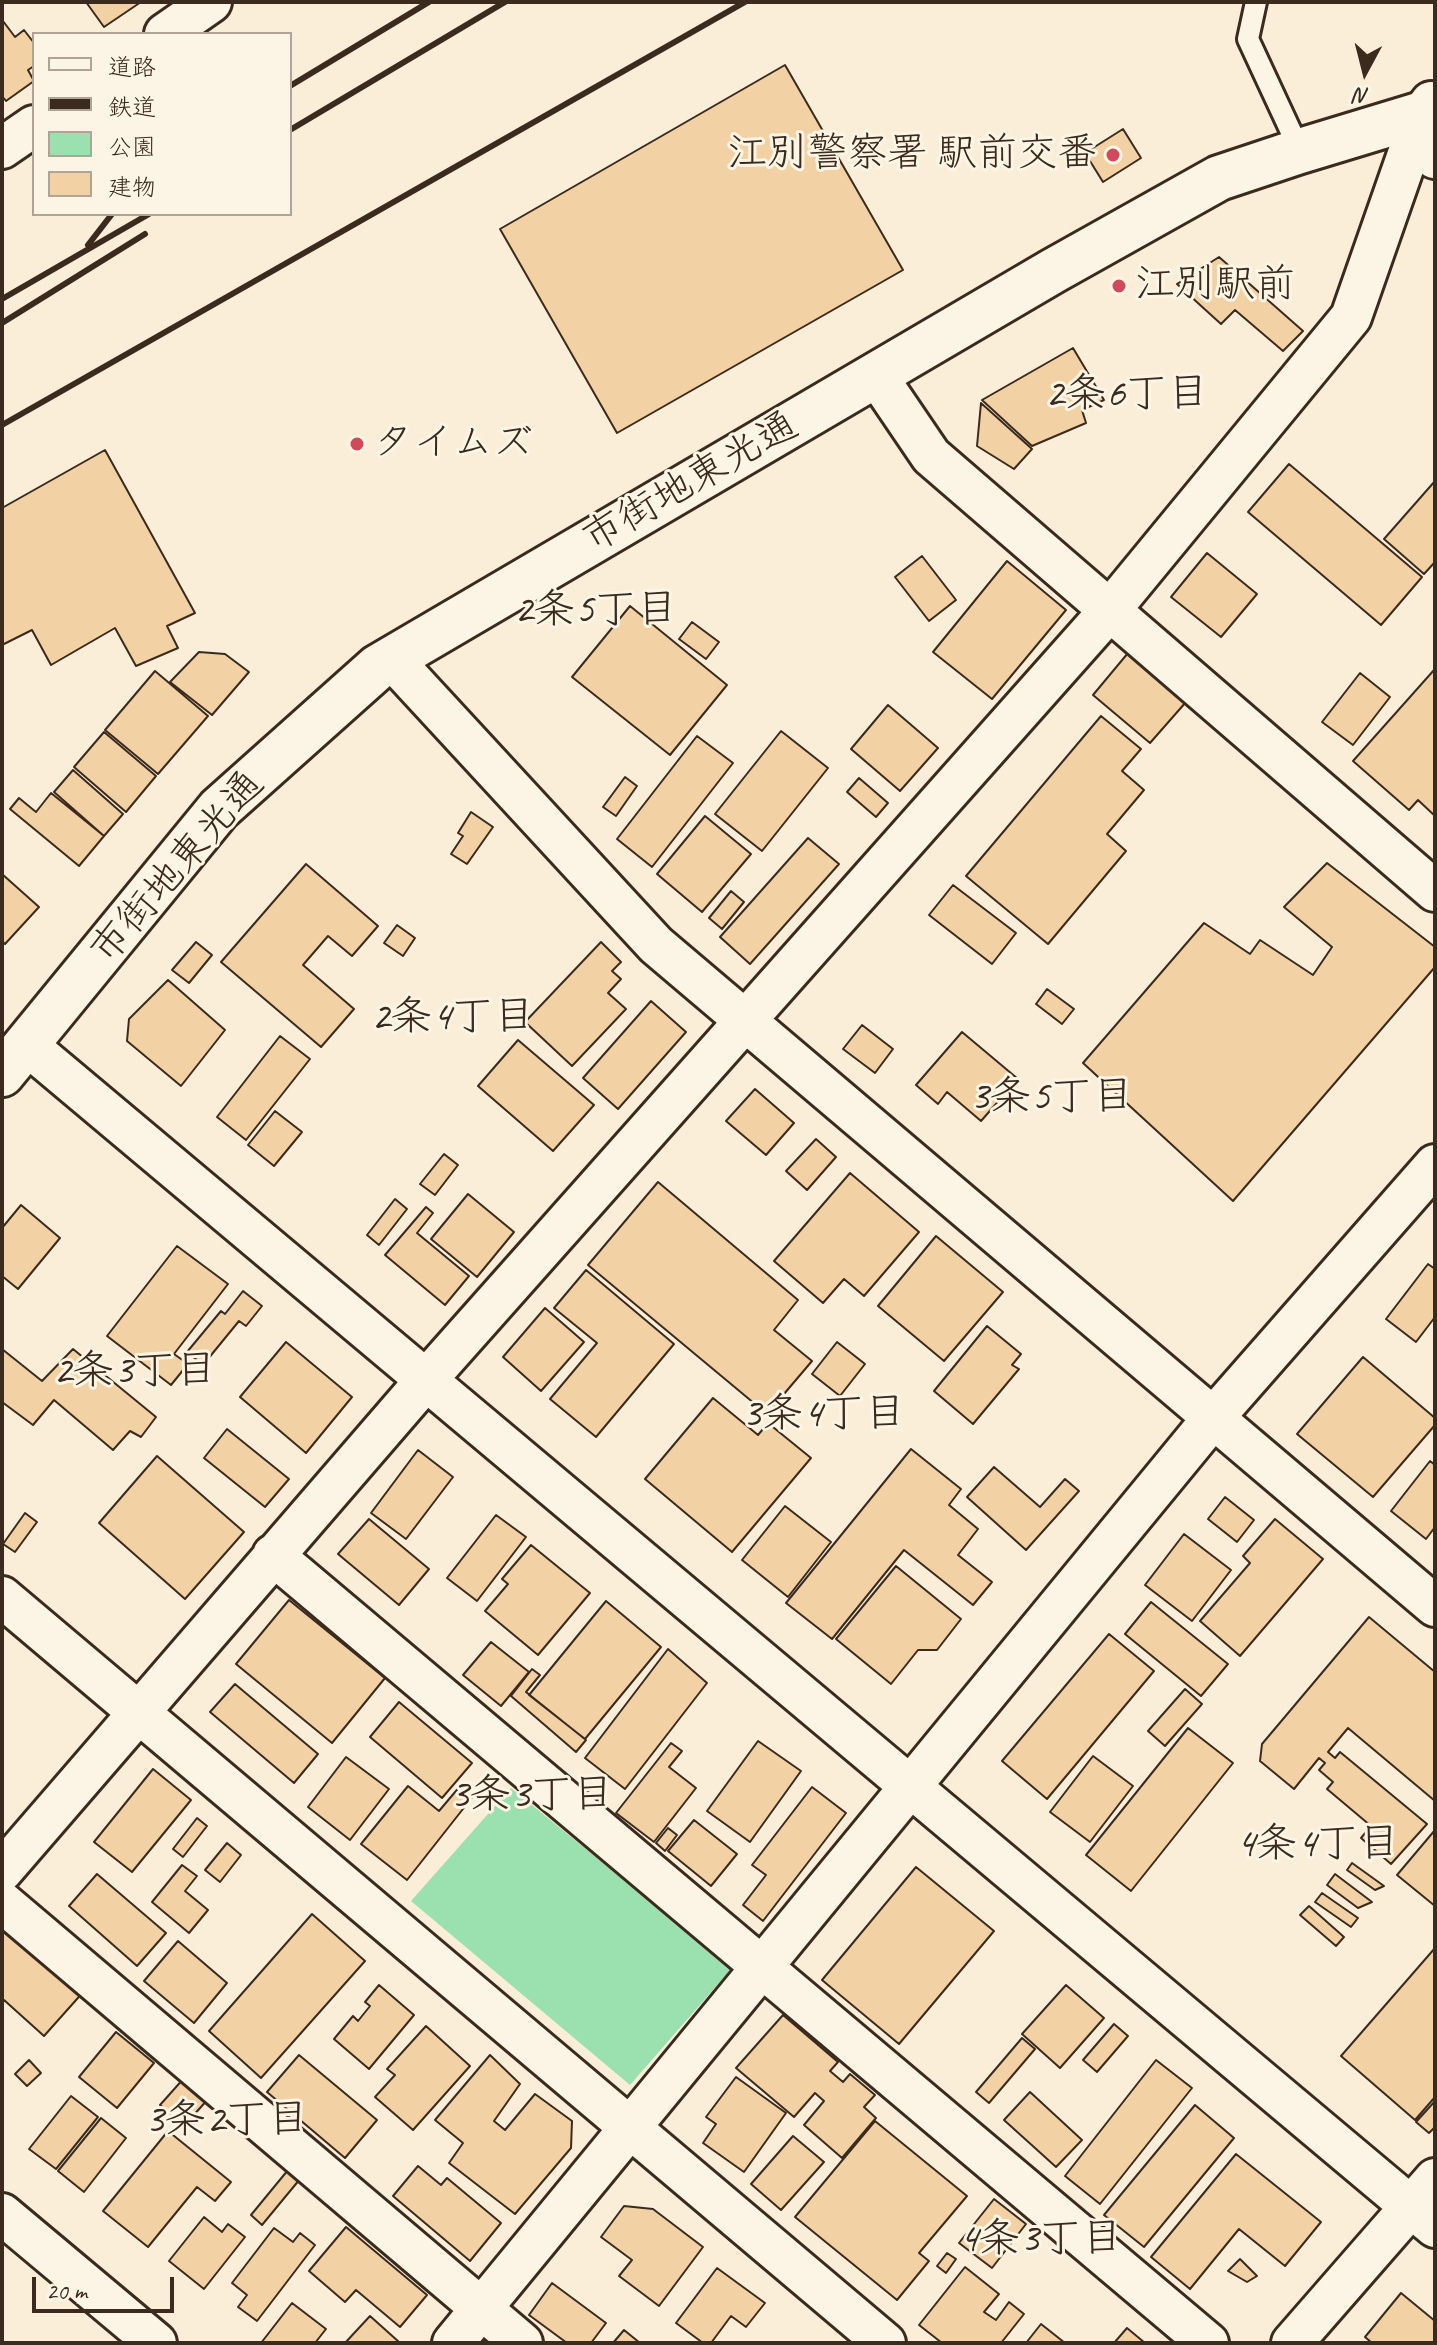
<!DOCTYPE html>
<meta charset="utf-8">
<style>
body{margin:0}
#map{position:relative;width:1437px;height:2345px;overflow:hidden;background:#faeed8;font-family:Caveat,"Klee One",sans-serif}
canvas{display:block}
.frame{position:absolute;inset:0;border:4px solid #3b2a1e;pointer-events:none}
.legend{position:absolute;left:32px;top:32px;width:260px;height:184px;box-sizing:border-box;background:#fcf5e5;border:2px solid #afa495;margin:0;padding:10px 14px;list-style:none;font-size:24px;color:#3b2a1e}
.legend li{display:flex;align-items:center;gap:16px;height:40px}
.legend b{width:40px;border:2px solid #afa495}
.north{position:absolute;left:1325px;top:32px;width:80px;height:80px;-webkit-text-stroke:6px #fcf5e5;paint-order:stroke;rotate:187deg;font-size:22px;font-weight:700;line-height:32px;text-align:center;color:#3b2a1e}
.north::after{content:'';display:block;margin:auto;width:28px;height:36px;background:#3b2a1e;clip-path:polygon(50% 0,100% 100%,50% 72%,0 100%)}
.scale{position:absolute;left:32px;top:2277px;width:142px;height:36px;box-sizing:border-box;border:4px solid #3b2a1e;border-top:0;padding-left:10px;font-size:24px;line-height:28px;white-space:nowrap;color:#3b2a1e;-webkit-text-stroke:6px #fcf5e5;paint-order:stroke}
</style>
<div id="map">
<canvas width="1437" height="2345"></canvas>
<div class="frame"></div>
<ul class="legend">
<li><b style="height:10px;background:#fcf5e5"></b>道路</li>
<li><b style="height:10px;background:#3b2a1e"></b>鉄道</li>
<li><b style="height:22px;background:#9ae1af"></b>公園</li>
<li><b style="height:22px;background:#f2d1a4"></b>建物</li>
</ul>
<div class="north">N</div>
<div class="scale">20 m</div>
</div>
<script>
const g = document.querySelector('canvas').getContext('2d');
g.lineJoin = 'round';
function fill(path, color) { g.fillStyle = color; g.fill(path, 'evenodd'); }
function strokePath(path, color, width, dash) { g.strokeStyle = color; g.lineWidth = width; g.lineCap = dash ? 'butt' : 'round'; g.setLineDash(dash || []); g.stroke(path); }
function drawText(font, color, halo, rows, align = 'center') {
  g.font = font + ' Caveat,"Klee One",sans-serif'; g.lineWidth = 6; g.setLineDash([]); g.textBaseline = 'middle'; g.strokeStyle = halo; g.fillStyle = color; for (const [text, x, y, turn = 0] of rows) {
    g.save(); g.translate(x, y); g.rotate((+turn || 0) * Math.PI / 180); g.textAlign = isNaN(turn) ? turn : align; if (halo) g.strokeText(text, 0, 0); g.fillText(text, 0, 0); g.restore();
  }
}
fill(new Path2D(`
 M511 1788 732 1968 630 2085 411 1901Z`), '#9ae1af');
const building = new Path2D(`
 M86 2H141L104 27Z
 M3 21 15 37 24 30 34 43V66L28 70 34 81 6 101 2 96Z
 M785 65 903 270 617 433 500 229Z
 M1123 129 1141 158 1103 182 1085 153Z
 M1219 257 1303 331 1283 351 1235 310 1221 324 1177 284Z
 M1073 348 1104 400 1082 410 1086 423 1032 446 982 400Z
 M981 403 1032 449 1014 469 977 446Z
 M105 450 195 613 167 626 178 648 136 666 115 628 51 665 32 630 2 645V508Z
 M1289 464 1422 577 1381 625 1248 512Z
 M1435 481V562L1424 574 1384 539Z
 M1207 553 1257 594 1221 637 1171 597Z
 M922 556 956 600 929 621 895 577Z
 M1007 561 1066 610 992 699 933 652Z
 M630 606 727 685 670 755 572 677Z
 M692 622 719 642 706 659 679 639Z
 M199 652 225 654 249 672 212 715 170 682Z
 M1128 653 1186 702 1150 743 1093 695Z
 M1434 670 1435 671V816L1418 800 1409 810 1353 761Z
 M155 671 208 716 158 774 105 730Z
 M1360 673 1390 697 1353 745 1322 722Z
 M888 705 938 748 900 791 851 749Z
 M1101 716 1141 749 1122 771 1144 790 1107 834 1126 851 1048 944 966 876Z
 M781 731 828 768 762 851 715 814Z
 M104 732 156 776 126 812 74 767Z
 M697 736 733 763 652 867 617 839Z
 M73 770 123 814 104 836 54 792Z
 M625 777 637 786 616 816 603 807Z
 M859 778 888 803 876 817 847 792Z
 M51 793 104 836 79 866 10 809 19 798 36 812Z
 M471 812 493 827 467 864 451 854 463 836 458 833Z
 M705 816 751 854 702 912 657 874Z
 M808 838 839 864 750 964 720 937Z
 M1327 863 1435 947V967L1233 1201 1083 1063 1204 923 1250 954 1260 940 1313 975 1332 947 1284 907Z
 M306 864 378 926 352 956 328 936 303 965 354 1009 321 1047 221 962Z
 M2 874 39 907 5 944 2 941Z
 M953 885 1016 933 992 964 929 915Z
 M731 891 744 902 722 929 709 918Z
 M397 925 415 938 403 956 384 943Z
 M196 942 212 955 189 983 172 970Z
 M601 942 621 962 612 971 621 979 608 993 626 1009 572 1066 525 1022Z
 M168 980 225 1030 181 1086 127 1041 129 1019Z
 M1047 989 1074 1009 1062 1024 1036 1004Z
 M651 1001 686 1032 618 1109 583 1078Z
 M862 1025 893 1049 875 1073 843 1049Z
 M962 1032 1018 1079 981 1121 947 1092 938 1104 916 1085Z
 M280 1036 310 1059 246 1140 217 1117Z
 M518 1040 594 1105 553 1151 478 1086Z
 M755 1089 794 1123 766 1155 726 1121Z
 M275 1111 302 1132 274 1166 248 1145Z
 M816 1139 836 1157 807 1190 786 1171Z
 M444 1154 458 1165 435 1195 420 1184Z
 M850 1173 919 1232 864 1296 844 1279 823 1303 774 1261Z
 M658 1182 798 1300 774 1330 812 1361 767 1414 588 1265Z
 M468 1194 514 1232 477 1277 431 1239Z
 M395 1199 407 1209 379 1245 367 1235Z
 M21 1205 60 1238 18 1289 2 1276V1228Z
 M426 1207 433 1213 417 1233 469 1276 445 1305 385 1255Z
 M936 1236 1003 1292 944 1361 878 1306Z
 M177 1246 228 1284 174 1354 188 1364 171 1385 107 1336Z
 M1428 1264 1435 1269V1317L1416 1342 1386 1319Z
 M586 1270 674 1344 596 1437 550 1399 597 1343 554 1308Z
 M243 1291 262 1306 246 1326 239 1321 203 1365 187 1352 221 1311 225 1314Z
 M545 1308 584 1342 541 1391 503 1357Z
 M987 1326 1021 1354 1012 1365 1019 1369 973 1424 934 1391Z
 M286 1342 352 1397 306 1453 240 1397Z
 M837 1342 865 1364 840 1396 812 1374Z
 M2 1349 42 1381 73 1349 156 1417 141 1437 130 1431 113 1450 54 1400 33 1425 2 1402Z
 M1363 1357 1435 1418V1425L1373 1497 1297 1434Z
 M713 1398 758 1435 768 1423 811 1458 732 1552 645 1479Z
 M227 1429 289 1479 265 1507 204 1458Z
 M911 1449 961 1489 949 1505 978 1529 958 1555 992 1582 973 1605 904 1550 832 1639 786 1603Z
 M418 1450 453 1477 406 1539 371 1513Z
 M157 1456 244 1532 185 1599 99 1523Z
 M1430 1461 1435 1465V1527L1426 1539 1391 1511Z
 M994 1467 1040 1507 1065 1479 1079 1491 1026 1550 967 1497Z
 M1225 1497 1254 1520 1237 1542 1208 1519Z
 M785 1506 831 1542 788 1597 742 1560Z
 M25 1513 37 1522 15 1552 3 1544Z
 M496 1515 526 1537 477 1601 447 1578Z
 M369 1519 429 1569 399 1605 338 1554Z
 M1275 1519 1323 1559 1240 1656 1200 1621 1250 1563 1243 1556Z
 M1184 1534 1231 1570 1192 1621 1145 1585Z
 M531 1545 590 1593 538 1655 485 1611 508 1584 502 1579Z
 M896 1566 961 1619 937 1650H918L891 1684 836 1639Z
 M289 1600 385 1678 332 1743 236 1664Z
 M606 1601 661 1647 585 1739 529 1695Z
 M1151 1602 1228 1664 1201 1696 1125 1634Z
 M1369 1617 1435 1672V1801L1348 1728 1328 1752 1335 1758 1340 1752 1427 1824 1391 1864 1361 1838 1371 1826 1327 1789 1333 1782 1319 1770 1325 1763 1319 1758 1294 1789 1260 1761 1262 1744Z
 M1109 1634 1154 1671 1047 1799 1002 1761Z
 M491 1642 529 1672 501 1706 463 1675Z
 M668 1649 707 1683 625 1789 585 1758Z
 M532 1669 540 1675 526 1692 586 1740 576 1752 511 1696Z
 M235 1684 318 1754 294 1783 210 1712Z
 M1185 1689 1202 1704 1165 1746 1148 1731Z
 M399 1702 472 1763 442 1798 370 1737Z
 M1188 1728 1233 1763 1131 1891 1086 1855Z
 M758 1741 801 1771 750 1842 707 1811Z
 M671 1743 682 1751 669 1767 696 1788 654 1842 616 1813Z
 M1093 1756 1133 1786 1090 1842 1050 1812Z
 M346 1757 389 1789 350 1840 308 1807Z
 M153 1769 191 1800 132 1872 94 1842Z
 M461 1785 474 1795 407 1880 361 1844 408 1786 439 1811Z
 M812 1787 846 1813 763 1921 743 1905 766 1875 752 1865Z
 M197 1818 207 1826 183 1857 173 1849Z
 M694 1820 737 1854 711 1886 668 1851Z
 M668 1828 677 1835 665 1851 656 1843Z
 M1435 1830V1906L1397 1875Z
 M227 1843 241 1855 220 1882 205 1870Z
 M1352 1863 1384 1886 1375 1890 1347 1870Z
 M182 1865 197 1876 185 1891 208 1910 189 1933 152 1902Z
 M916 1867 994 1931 899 2044 822 1980Z
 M97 1874 166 1933 137 1966 69 1906Z
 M1335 1874 1372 1902 1358 1908 1327 1885Z
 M1322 1893 1358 1918 1351 1927 1315 1902Z
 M1309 1906 1344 1937 1336 1946 1300 1915Z
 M312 1914 365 1961 261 2078 209 2031Z
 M2 1933H19L85 1990 44 2036 4 2000 2 2003Z
 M178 1941 227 1983 194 2023 144 1981Z
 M1435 1948V2097L1415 2120 1341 2056Z
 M379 1985 414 2015 369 2069 334 2039 353 2016 358 2021 370 2006 365 2002Z
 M1066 1985 1104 2018 1060 2068 1022 2034Z
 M783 2015 838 2062 830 2071 843 2082 850 2074 875 2095 864 2107 876 2118 842 2158 804 2125 824 2101 815 2093 794 2117 736 2068Z
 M1114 2024 1128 2036 1097 2072 1083 2060Z
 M426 2026 470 2066 413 2130 375 2097 395 2075 387 2069Z
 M116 2032 154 2063 117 2108 79 2077Z
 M1022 2038 1035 2049 989 2103 976 2092Z
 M299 2055 377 2120 345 2158 267 2092Z
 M490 2055 520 2084 494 2121 505 2130 535 2094 572 2121 571 2148 515 2214 449 2163 463 2143 435 2120Z
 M29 2060 41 2073 27 2086 15 2074Z
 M1156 2060 1192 2088 1100 2204 1065 2176Z
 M185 2077 209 2098 192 2117 187 2111 179 2121 160 2105Z
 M736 2077 786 2113 744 2172 703 2143 716 2124 706 2117Z
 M1030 2092 1082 2140 1056 2167 1004 2120Z
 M71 2096 98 2117 56 2169 29 2149Z
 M1435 2101V2127L1429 2133 1416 2122Z
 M1195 2105 1234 2138 1144 2247 1104 2215Z
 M101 2118 126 2138 84 2192 58 2171Z
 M875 2121 967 2196 919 2253 929 2261 897 2300 795 2217Z
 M168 2131 231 2182 215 2201 197 2187 148 2247 103 2211Z
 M793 2136 824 2162 781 2210 751 2184Z
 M1236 2154 1321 2222 1285 2266 1239 2229 1190 2289 1151 2257Z
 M418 2166 441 2185 447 2178 501 2223 470 2261 393 2196Z
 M288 2170 300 2179 262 2225 251 2215Z
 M994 2199 1026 2224 992 2268 959 2243Z
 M624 2206 653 2209 703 2247 659 2306 619 2276 632 2260 601 2237Z
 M204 2217 222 2232 228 2224 245 2237 204 2289 169 2261Z
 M346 2227 427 2295 400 2327 356 2290 345 2302 309 2271Z
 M274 2228 293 2242 300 2233 315 2245 257 2321 238 2307 247 2295 232 2283Z
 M947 2253 956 2259 946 2273 937 2266Z
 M1240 2259 1257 2276 1247 2282 1228 2271Z
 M965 2267 999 2294 984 2312 996 2320 1009 2302 1024 2314 1001 2343H942L919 2325Z
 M717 2268 765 2303 746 2327 731 2316 711 2343H703L676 2323Z
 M552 2283 606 2323 591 2343H567L529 2315Z
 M1401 2293 1435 2321V2343H1372L1365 2337Z
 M292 2303 326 2329 315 2343H261Z
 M370 2316 399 2342V2343H345Z
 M1041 2324 1065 2343H1026Z
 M1127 2328 1145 2343H1114Z
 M624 2330 640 2343H613Z`);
fill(building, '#f2d1a4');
strokePath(building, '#3b2a1e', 2);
const service = new Path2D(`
 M1256 2 1248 39 1300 151`);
const minor = new Path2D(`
 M165 34 211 2
 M2 148 34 126
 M876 375 931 456 1435 891
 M392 659 656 945 1435 1606
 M27 1045 1435 2227
 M273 1555 1208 2343
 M2 1597 885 2343
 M2 1871 426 1380 1110 610 1351 317 1422 114 1431 102
 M2 1902 522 2343
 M2 2214 156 2343
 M453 2343 1213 1418 1435 1165
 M1292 2343 1435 2179`);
const tertiary = new Path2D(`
 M1422 114 1435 156
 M2 1074 219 809 378 667 1053 271 1219 178 1300 151 1422 114 1435 117`);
strokePath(service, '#3b2a1e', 26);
strokePath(minor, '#3b2a1e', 46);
strokePath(tertiary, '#3b2a1e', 50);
strokePath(service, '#fcf5e5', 20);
strokePath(minor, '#fcf5e5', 40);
strokePath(tertiary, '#fcf5e5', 44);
strokePath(new Path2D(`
 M290 86 429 2
 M290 130 505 2
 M88 245 112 214
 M2 299 149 214
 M2 323 145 234
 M2 425 745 2`), '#3b2a1e', 6);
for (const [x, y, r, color] of [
 [1113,155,8,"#d1495b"],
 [1119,286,8,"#d1495b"],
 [357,444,8,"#d1495b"]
]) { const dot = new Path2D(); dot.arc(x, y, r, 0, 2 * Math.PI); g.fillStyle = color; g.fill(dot); strokePath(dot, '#fcf5e5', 3); }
drawText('40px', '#3b2a1e', '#fcf5e5', [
 ["江別警察署 駅前交番",1097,155,"right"],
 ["江別駅前",1135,286],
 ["タイムズ",373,444]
], 'left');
drawText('40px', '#3b2a1e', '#fcf5e5', [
 ["市街地東光通",691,483,-30],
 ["市街地東光通",178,868,-49]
]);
drawText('42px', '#3b2a1e', '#fcf5e5', [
 ["2条6丁目",1127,395],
 ["2条5丁目",596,611],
 ["2条4丁目",453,1018],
 ["3条5丁目",1052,1098],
 ["2条3丁目",135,1372],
 ["3条4丁目",824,1415],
 ["3条3丁目",532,1796],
 ["4条4丁目",1318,1845],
 ["3条2丁目",227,2121],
 ["4条3丁目",1041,2240]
]);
</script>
